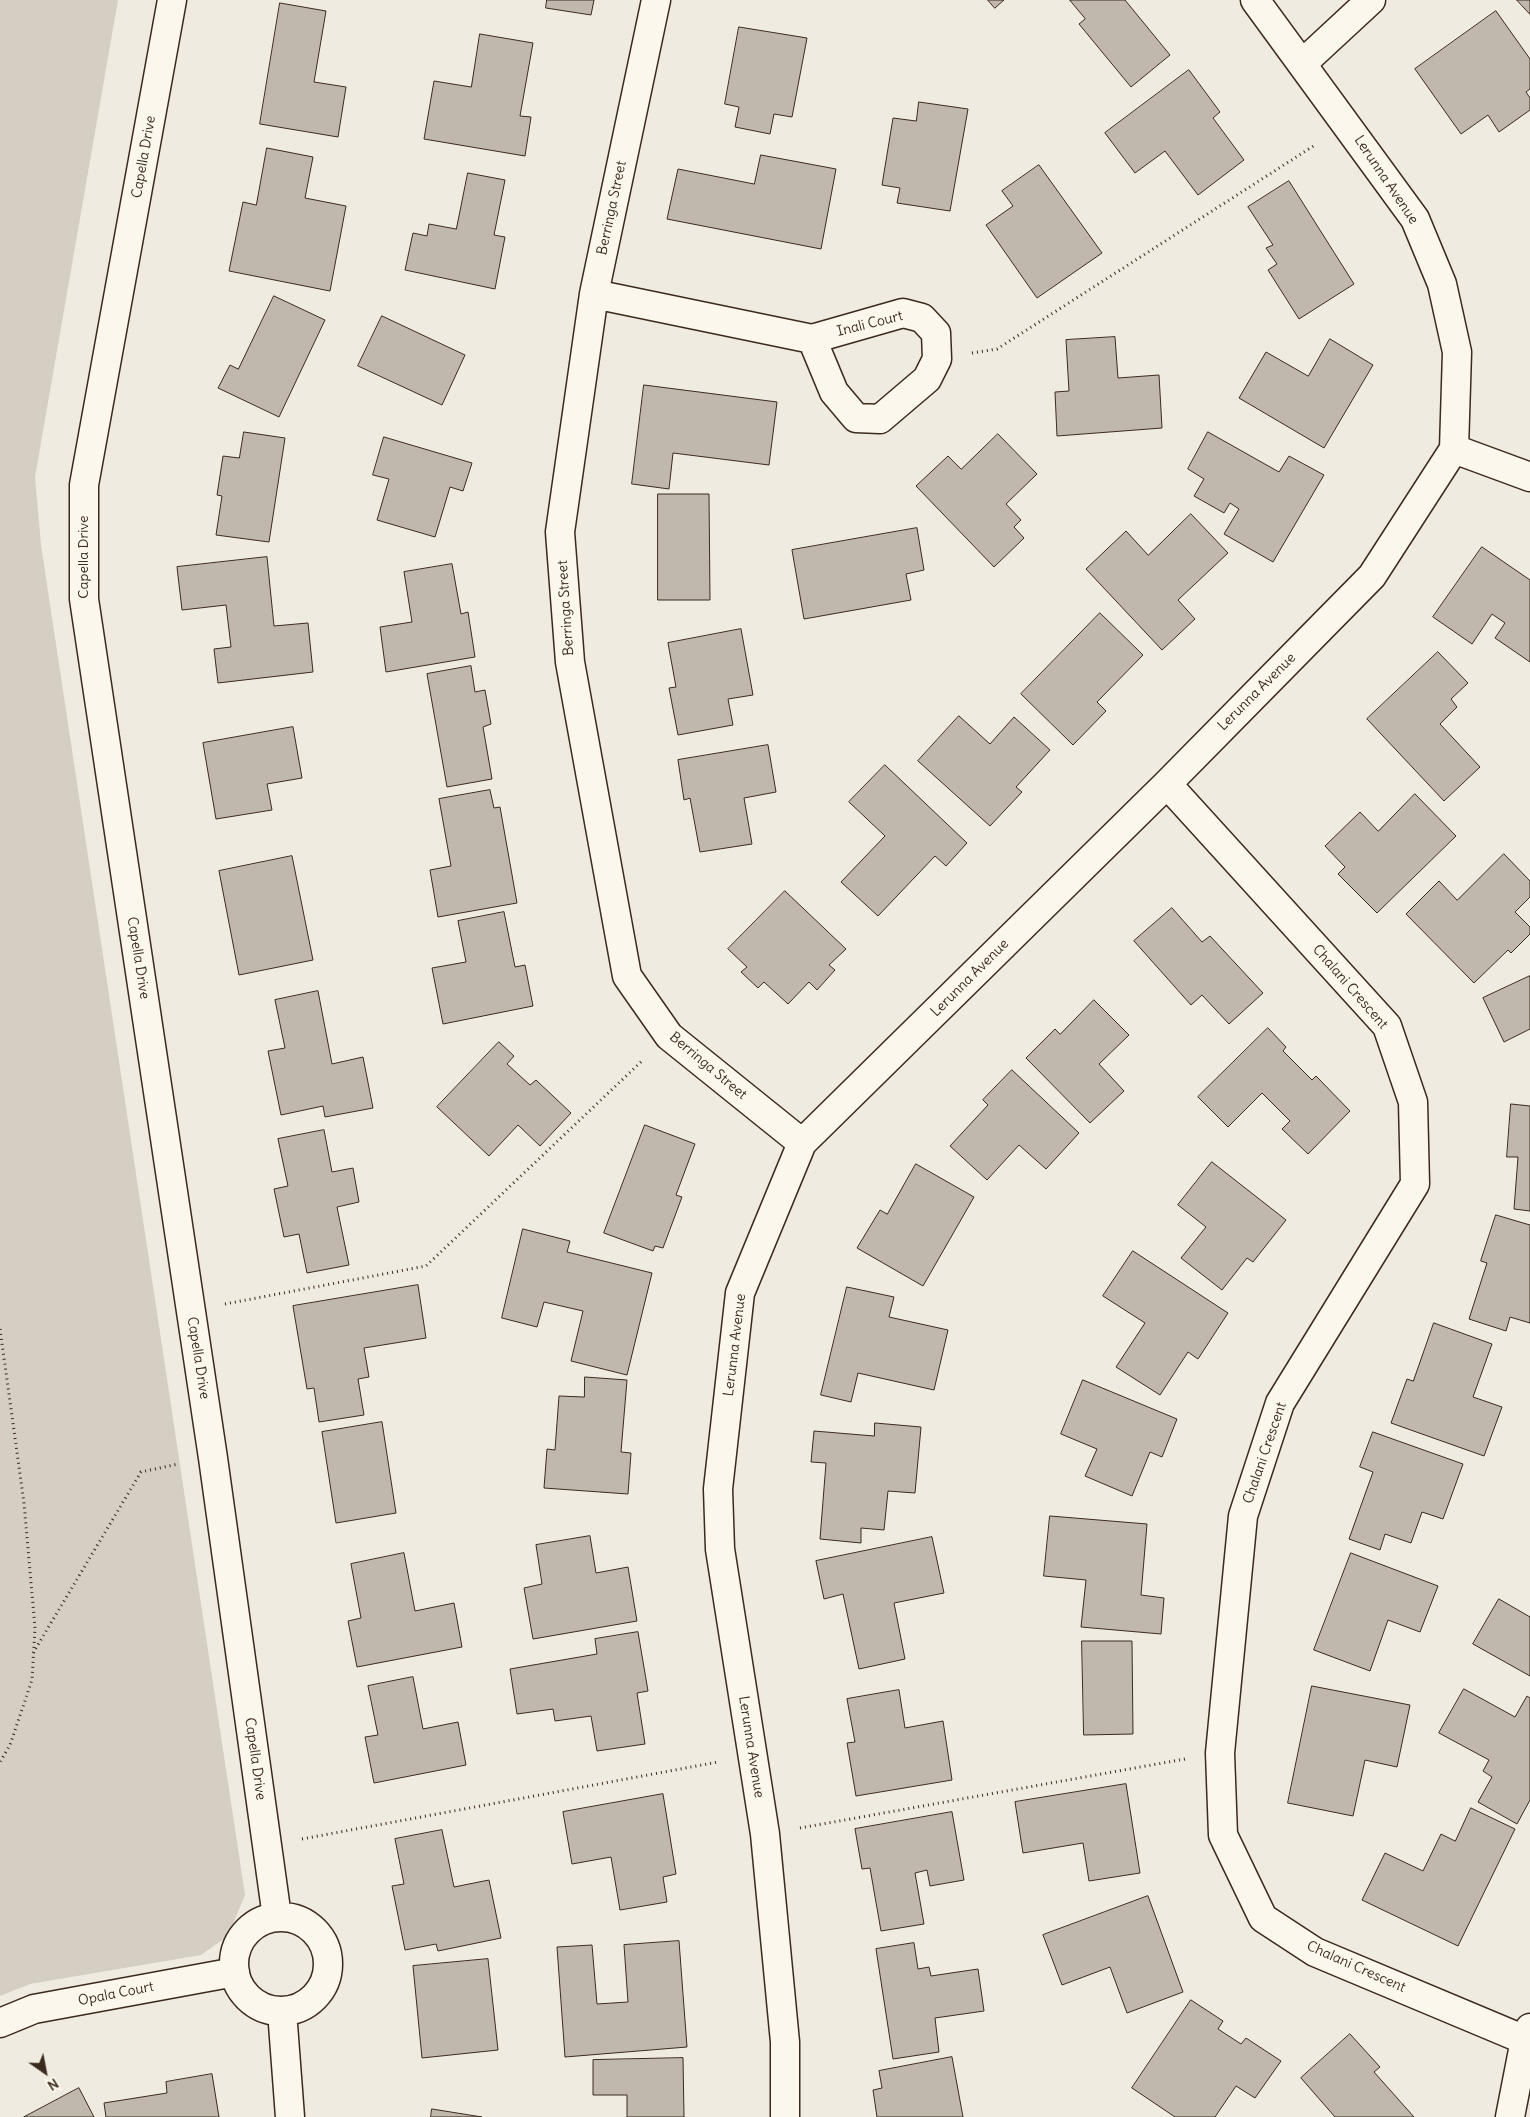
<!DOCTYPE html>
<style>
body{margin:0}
#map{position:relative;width:1530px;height:2117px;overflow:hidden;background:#f0ebe0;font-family:Delius,sans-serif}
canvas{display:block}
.north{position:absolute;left:20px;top:2047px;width:50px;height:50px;-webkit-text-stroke:4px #fbf7ec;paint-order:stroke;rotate:147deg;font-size:14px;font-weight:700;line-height:20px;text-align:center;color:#3b2a1e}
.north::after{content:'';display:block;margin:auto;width:18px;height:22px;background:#3b2a1e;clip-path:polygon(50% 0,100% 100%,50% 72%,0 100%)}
</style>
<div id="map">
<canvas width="1530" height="2117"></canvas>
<div class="north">N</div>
</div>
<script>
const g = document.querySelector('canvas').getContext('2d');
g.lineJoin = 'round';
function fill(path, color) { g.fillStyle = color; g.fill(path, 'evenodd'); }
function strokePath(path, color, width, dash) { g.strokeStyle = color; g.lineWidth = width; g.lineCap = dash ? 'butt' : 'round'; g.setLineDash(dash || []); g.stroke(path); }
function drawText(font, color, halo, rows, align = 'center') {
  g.font = font + ' Delius,sans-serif'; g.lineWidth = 5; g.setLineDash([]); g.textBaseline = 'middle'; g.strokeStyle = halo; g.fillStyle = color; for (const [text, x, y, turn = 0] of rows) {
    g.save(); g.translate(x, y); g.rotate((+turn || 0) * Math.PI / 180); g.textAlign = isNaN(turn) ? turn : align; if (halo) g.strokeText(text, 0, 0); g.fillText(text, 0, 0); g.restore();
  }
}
fill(new Path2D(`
 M0 0H118L35 477 41 545 245 1895 228 1936 201 1955 30 1984 0 1996Z`), '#d5cec3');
const building = new Path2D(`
 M547 0H594L591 15 546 8Z
 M988 0H1004L995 8Z
 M1070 0H1125L1170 55 1131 87 1079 24 1085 19Z
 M1517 0H1530V14Z
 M280 3 326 11 314 82 346 87 338 137 260 124Z
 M1496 11 1530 59V89L1526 92 1530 98V110L1499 132 1488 115 1461 134 1415 69Z
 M739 27 807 38 792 117 774 114 770 134 735 127 739 107 725 104Z
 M480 34 533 43 520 116 531 117 525 156 424 139 434 81 471 87Z
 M1189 70 1220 112 1213 118 1244 160 1198 195 1165 151 1135 173 1105 133Z
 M919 102 968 109 950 211 897 203 900 188 882 185 893 118 916 121Z
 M267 148 313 157 305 198 346 206 330 291 229 271 243 202 256 205Z
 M761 155 836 169 821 249 667 219 678 169 754 184Z
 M1039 165 1102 253 1037 298 986 225 1013 206 1002 191Z
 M468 173 505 180 494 235 505 237 495 289 405 270 413 233 427 236 429 224 456 229Z
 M1289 181 1354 284 1299 319 1268 270 1277 264 1266 248 1273 245 1248 207Z
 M274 296 325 320 279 417 218 388 230 365 238 369Z
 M382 316 465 355 442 405 358 366Z
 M1115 337 1118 378 1159 375 1162 428 1057 436 1055 392 1069 391 1066 340Z
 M1330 339 1373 365 1324 448 1239 398 1266 352 1308 376Z
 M644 385 777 402 769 465 673 453 669 489 632 484Z
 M244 432 285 438 269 542 216 535 222 496 217 495 223 456 239 458Z
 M1208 432 1279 472 1289 456 1324 475 1273 562 1224 534 1239 509 1230 503 1224 513 1194 496 1204 479 1188 469Z
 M998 434 1037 474 1006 504 1021 520 1014 527 1024 538 994 567 916 486 948 456 961 469Z
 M384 437 472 463 463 491 450 487 435 537 377 520 389 479 373 475Z
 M658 494H709L710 600H658Z
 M1191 514 1228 553 1178 600 1195 619 1162 650 1086 569 1126 531 1148 555Z
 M917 528 924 570 906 574 911 600 804 619 792 550Z
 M1482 547 1530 580V662L1495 638 1505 623 1492 614 1472 644 1433 617Z
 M267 557 274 626 308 623 313 672 218 683 214 649 231 647 226 605 182 610 177 567Z
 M452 564 461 614 468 612 475 657 386 672 380 627 412 622 404 572Z
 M1100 613 1143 655 1097 702 1106 711 1073 745 1021 694Z
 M741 629 753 695 728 699 733 725 678 735 669 688 676 687 668 643Z
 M1438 652 1468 683 1451 699 1457 707 1440 724 1480 767 1444 801 1367 719Z
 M471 666 475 692 485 690 491 724 483 727 492 779 447 787 427 674Z
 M959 716 990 744 1014 717 1050 750 1016 787 1022 792 990 826 918 761Z
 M293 727 302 778 267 784 272 810 216 819 203 743Z
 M768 745 776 792 744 798 752 844 700 852 690 798 684 800 678 760Z
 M885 765 967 843 946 866 935 856 878 916 841 882 885 836 849 802Z
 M490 790 494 808 500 807 517 903 438 917 430 870 451 866 439 799Z
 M1415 794 1456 836 1377 913 1338 874 1345 867 1325 846 1360 812 1378 831Z
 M1504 854 1530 881V897L1515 912 1530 927V934L1511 953 1508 950 1474 983 1406 914 1439 881 1457 900Z
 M292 856 313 960 239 975 219 871Z
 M785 891 846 949 829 965 835 970 817 990 809 982 788 1004 764 982 758 988 741 972 747 967 728 949Z
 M1172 908 1202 942 1210 936 1263 993 1229 1024 1202 995 1191 1005 1134 941Z
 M504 912 515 967 525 965 533 1006 443 1024 432 968 466 962 458 921Z
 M1530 976V1029L1504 1042 1483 998Z
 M318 991 332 1064 363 1057 373 1108 325 1117 323 1106 281 1115 268 1051 285 1048 275 1000Z
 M1094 1000 1129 1035 1099 1064 1124 1091 1090 1123 1026 1058 1055 1029 1060 1034Z
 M1268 1028 1286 1047 1283 1051 1312 1080 1316 1076 1350 1111 1308 1154 1282 1129 1290 1121 1262 1093 1228 1127 1198 1097Z
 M499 1042 514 1056 507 1064 530 1085 536 1080 571 1113 540 1146 518 1125 489 1156 437 1107Z
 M1012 1070 1079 1133 1046 1169 1019 1145 987 1180 950 1146 988 1105 983 1100Z
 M1511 1104 1530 1106V1211L1514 1209 1518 1157H1507Z
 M645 1125 695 1144 676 1195 682 1197 663 1248 655 1246 653 1251 604 1233Z
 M324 1130 332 1172 353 1168 359 1202 337 1207 349 1265 307 1273 299 1234 284 1237 274 1189 288 1186 278 1139Z
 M1212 1162 1286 1220 1253 1262 1247 1258 1222 1290 1181 1258 1206 1227 1178 1205Z
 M916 1164 974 1197 923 1286 857 1248 880 1210 887 1214Z
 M1496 1215 1530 1225V1323L1510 1317 1506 1331 1469 1319 1487 1263 1481 1261Z
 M523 1229 570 1241 567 1252 652 1273 627 1375 571 1361 583 1311 544 1302 537 1327 502 1318Z
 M1133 1251 1228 1313 1198 1359 1188 1352 1160 1395 1116 1367 1145 1323 1103 1296Z
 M418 1285 426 1338 364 1348 369 1377 358 1379 364 1415 319 1422 314 1388 307 1389 293 1306Z
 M847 1287 894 1297 889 1317 948 1330 934 1390 858 1373 851 1402 821 1395Z
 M1434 1323 1492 1344 1473 1397 1502 1407 1484 1456 1391 1423 1407 1379 1413 1381Z
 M585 1377 627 1380 621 1452 631 1453 628 1494 544 1488 547 1449 555 1450 559 1396 584 1397Z
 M1083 1380 1177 1419 1162 1457 1150 1452 1132 1496 1085 1476 1097 1449 1061 1434Z
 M382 1422 396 1513 336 1523 322 1432Z
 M875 1423 921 1427 915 1493 888 1491 884 1530 861 1528V1543L820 1539 826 1463 811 1462 814 1431 874 1436Z
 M1373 1432 1463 1464 1443 1519 1422 1512 1411 1543 1385 1534 1380 1550 1349 1539 1373 1472 1360 1467Z
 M1050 1516 1147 1524 1141 1595 1164 1598 1161 1634 1081 1627 1086 1580 1044 1576Z
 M590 1536 596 1573 628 1567 637 1621 533 1639 524 1588 542 1584 536 1545Z
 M932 1537 944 1593 894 1603 905 1659 859 1669 843 1594 824 1599 816 1561Z
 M404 1553 415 1611 454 1603 462 1647 357 1667 348 1621 361 1618 351 1564Z
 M1351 1553 1438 1586 1420 1632 1388 1620 1370 1671 1314 1650Z
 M1499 1599 1530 1617V1676L1473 1644Z
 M638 1632 648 1691 637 1693 645 1744 597 1751 591 1716 555 1721 553 1709 517 1714 510 1669 597 1654 595 1639Z
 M1082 1641H1132L1133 1734 1084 1735Z
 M413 1677 423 1729 458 1722 466 1765 374 1783 365 1737 378 1735 368 1686Z
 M1312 1686 1410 1705 1397 1767 1365 1760 1353 1816 1288 1803Z
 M1464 1689 1515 1717 1527 1696 1530 1698V1800L1517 1824 1478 1802 1492 1777 1483 1771 1489 1760 1439 1733Z
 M899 1690 905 1728 943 1721 952 1780 856 1796 847 1743 855 1742 847 1699Z
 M1126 1784 1140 1873 1089 1881 1083 1843 1023 1853 1015 1802Z
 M663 1794 676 1874 663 1877 667 1902 620 1910 611 1857 572 1864 563 1812Z
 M1471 1808 1515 1829 1458 1946 1362 1900 1385 1853 1423 1871 1441 1834 1455 1841Z
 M952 1812 964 1880 930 1886 927 1870 915 1873 924 1924 881 1931 870 1868 862 1869 855 1829Z
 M442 1830 454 1887 489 1880 501 1938 438 1951 436 1944 405 1950 392 1886 404 1884 395 1839Z
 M1148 1896 1183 1992 1127 2013 1110 1967 1062 1985 1043 1935Z
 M679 1941 687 2047 565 2057 557 1947 592 1945 597 2004 628 2002 624 1945Z
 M914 1943 918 1969 929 1967 931 1976 978 1969 984 2011 935 2018 939 2052 893 2059 876 1949Z
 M488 1959 498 2050 422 2058 413 1966Z
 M1191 2000 1223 2021 1218 2029 1241 2044 1246 2038 1281 2061 1255 2098 1236 2086 1215 2117H1175L1132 2088Z
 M1350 2034 1380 2067 1374 2072 1414 2117H1335L1301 2078Z
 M952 2057 963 2117H877L873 2090 882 2088 879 2071Z
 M683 2058 684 2117H627V2095H593V2060Z
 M212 2074 219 2117H106L104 2103 167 2093 166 2082Z
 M79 2088 94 2117H24Z
 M432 2109 482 2117H431Z`);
fill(building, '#c0b8ad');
strokePath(building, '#3b2a1e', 1);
const street = new Path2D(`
 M172 0 84 485V599L213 1458 277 1917
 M656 0 594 294 560 532 570 662 627 976 669 1036 802 1143
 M1303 63 1371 0
 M594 294 812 339 834 392 856 418 880 419 927 379 937 359 936 333 922 318 903 313 812 339
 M1454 449 1530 477
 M1167 784 1387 1026 1413 1102 1415 1184 1280 1403 1243 1516 1220 1753 1223 1835 1263 1918 1315 1952 1525 2040
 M234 1964a47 47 0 1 1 94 0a47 47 0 1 1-94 0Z
 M282 2011 290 2117
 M0 2023 34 2009 235 1972
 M785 2117V2042L765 1834 720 1549 718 1489 740 1293 802 1143 1167 784 1372 576 1454 449 1457 352 1442 284 1415 219 1255 0
 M1510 2117 1525 2040 1530 2028`);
strokePath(street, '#3b2a1e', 31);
strokePath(new Path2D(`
 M972 353 997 349 1315 145
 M225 1304 426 1266 643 1060
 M0 1329 24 1503 35 1628 32 1680 10 1745 0 1762
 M33 1653 141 1472 178 1464
 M800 1828 1185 1759
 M302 1839 718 1762`), '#3b2a1e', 3, [1, 4]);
strokePath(street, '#fbf7ec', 28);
drawText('14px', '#3b2a1e', '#fbf7ec', [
 ["Capella Drive",144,157,-80],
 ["Lerunna Avenue",1386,180,56],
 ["Berringa Street",612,208,-78],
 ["Inali Court",870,324,-14],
 ["Capella Drive",84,557,-90],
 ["Berringa Street",566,608,-94],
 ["Lerunna Avenue",1257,692,-45],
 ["Capella Drive",138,958,81],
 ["Lerunna Avenue",970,978,-45],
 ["Chalani Crescent",1350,987,49],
 ["Berringa Street",708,1066,40],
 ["Lerunna Avenue",735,1345,-83],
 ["Capella Drive",198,1358,81],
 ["Chalani Crescent",1265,1453,-71],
 ["Lerunna Avenue",751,1747,81],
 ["Capella Drive",255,1759,82],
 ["Chalani Crescent",1356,1967,24],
 ["Opala Court",116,1994,-11]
]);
</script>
